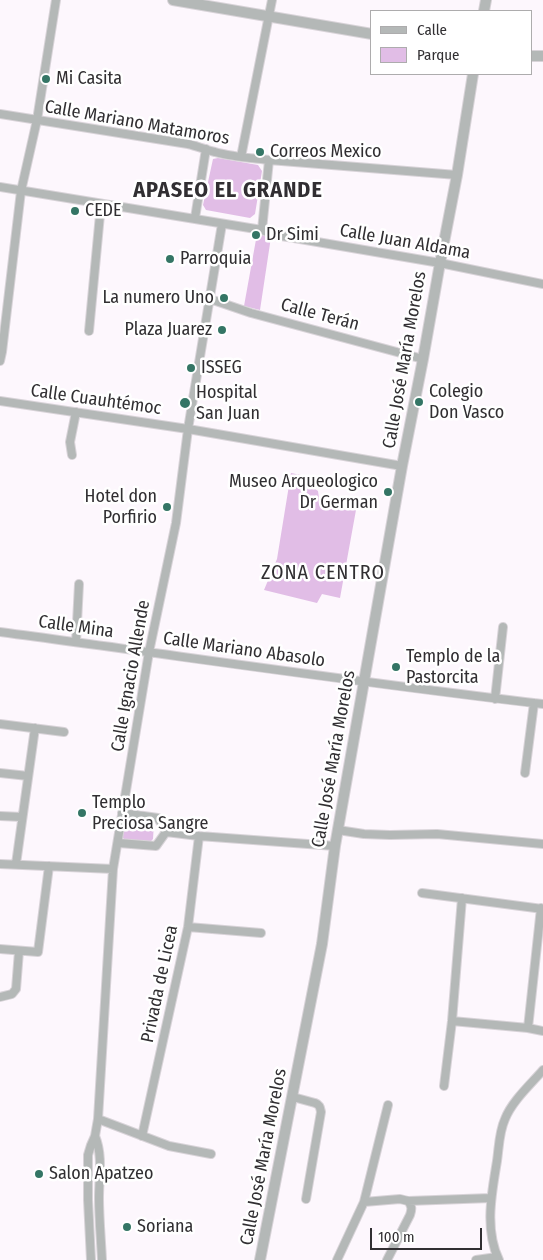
<!DOCTYPE html>
<meta charset="utf-8">
<style>
body{margin:0}
#map{position:relative;width:543px;height:1260px;overflow:hidden;background:#fdf7fd;font-family:"Fira Sans Condensed",sans-serif}
canvas{display:block}
.legend{position:absolute;left:370px;top:10px;width:162px;height:65px;box-sizing:border-box;background:#fff;border:1px solid #adacad;margin:0;padding:6px 9px;list-style:none;font-size:15px;color:#312f32}
.legend li{display:flex;align-items:center;gap:10px;height:25px}
.legend b{width:25px;border:1px solid #adacad}
.scale{position:absolute;left:370px;top:1228px;width:112px;height:22px;box-sizing:border-box;border:2px solid #312f32;border-top:0;padding-left:6px;font-size:15px;line-height:18px;white-space:nowrap;color:#312f32;-webkit-text-stroke:4px #fff;paint-order:stroke}
</style>
<div id="map">
<canvas width="543" height="1260"></canvas>
<ul class="legend">
<li><b style="height:6px;background:#b4b8b7"></b>Calle</li>
<li><b style="height:14px;background:#e1bde6"></b>Parque</li>
</ul>
<div class="scale">100 m</div>
</div>
<script>
const g = document.querySelector('canvas').getContext('2d');
g.lineJoin = 'round';
function fill(path, color) { g.fillStyle = color; g.fill(path, 'evenodd'); }
function strokePath(path, color, width, dash) { g.strokeStyle = color; g.lineWidth = width; g.lineCap = dash ? 'butt' : 'round'; g.setLineDash(dash || []); g.stroke(path); }
function drawText(font, color, halo, rows, align = 'center') {
  g.font = font + ' "Fira Sans Condensed",sans-serif'; g.lineWidth = 5; g.setLineDash([]); g.textBaseline = 'middle'; g.strokeStyle = halo; g.fillStyle = color; for (const [text, x, y, turn = 0] of rows) {
    g.save(); g.translate(x, y); g.rotate((+turn || 0) * Math.PI / 180); g.textAlign = isNaN(turn) ? turn : align; if (halo) g.strokeText(text, 0, 0); g.fillText(text, 0, 0); g.restore();
  }
}
fill(new Path2D(`
 M218 158 258 165 262 171 255 214 250 218 206 210 203 205 213 159Z
 M257 234 271 237 260 310 244 306Z
 M291 473 316 478 315 489 318 491 320 505 356 510 340 598 322 594 317 603 264 590 277 559Z
 M130 817 151 819 154 823 153 839 150 842 124 839 121 835 125 819Z`), '#e1bde6');
const minor = new Path2D(`
 M0 114 188 144C197 146 206 150 215 152 232 157 251 158 269 160L457 175
 M241 157 272 0
 M0 187 262 230 275 235 294 238 440 263 543 284
 M195 218 206 149
 M262 230 269 160
 M210 299 251 313 423 359
 M89 331 101 204
 M0 361 2 352 21 191 37 120 56 0
 M0 401 188 429 402 466
 M72 455 70 442 76 412
 M0 632C181 656 362 683 543 704
 M76 642 79 584
 M495 699 503 627
 M0 724 64 732
 M0 773 28 776
 M525 773 534 703
 M0 816 22 817
 M338 830 364 834 390 835 437 834 543 844
 M166 832 199 836 335 846
 M119 843 156 846 166 832 158 818 122 813
 M0 864 113 869
 M16 864 35 728
 M422 893 543 909
 M188 927 261 933
 M0 949 38 952 49 866
 M0 997 12 994 16 989 19 951
 M452 1021 528 1028 543 1031
 M528 1028 541 908
 M444 1086 452 1021 462 898
 M293 1097 315 1103C320 1105 320 1107 321 1112L306 1199
 M98 1119 169 1146 211 1154
 M95 1136C103 1155 99 1178 99 1198 99 1218 101 1239 102 1260
 M142 1136 188 927 199 836
 M364 1202 400 1199 408 1201 491 1198
 M91 1260 88 1200V1155L91 1145 95 1136 98 1119 113 869 149 652 176 523 188 429 222 224
 M337 1260 364 1202 388 1105
 M387 1260 410 1215C412 1209 412 1206 408 1201
 M476 1260 497 1257
 M499 1260C484 1229 492 1192 497 1161 499 1147 499 1132 505 1119 512 1101 531 1084 543 1070`);
const tertiary = new Path2D(`
 M173 0 372 34
 M484 11 486 0
 M532 56H543
 M260 1260 322 944 335 846 402 466 423 359 440 263 457 175 473 74`);
strokePath(minor, '#d8d3d8', 10);
strokePath(tertiary, '#d8d3d8', 12);
strokePath(minor, '#b4b8b7', 8);
strokePath(tertiary, '#b4b8b7', 10);
for (const [x, y, r, color] of [
 [46,79,5,"#347565"],
 [260,152,5,"#347565"],
 [75,211,5,"#347565"],
 [256,235,5,"#347565"],
 [170,259,5,"#347565"],
 [224,298,5,"#347565"],
 [222,330,5,"#347565"],
 [191,368,5,"#347565"],
 [419,402,5,"#347565"],
 [185,403,6,"#347565"],
 [388,492,5,"#347565"],
 [167,507,5,"#347565"],
 [396,667,5,"#347565"],
 [82,813,5,"#347565"],
 [39,1174,5,"#347565"],
 [127,1227,5,"#347565"]
]) { const dot = new Path2D(); dot.arc(x, y, r, 0, 2 * Math.PI); g.fillStyle = color; g.fill(dot); strokePath(dot, '#fff', 2); }
drawText('18px', '#312f32', '#fff', [
 ["Mi Casita",56,79],
 ["Correos Mexico",270,152],
 ["CEDE",85,211],
 ["Dr Simi",266,235],
 ["Parroquia",180,259],
 ["La numero Uno",214,298,"right"],
 ["Plaza Juarez",212,330,"right"],
 ["ISSEG",201,368],
 ["Colegio",429,392],
 ["Don Vasco",429,413],
 ["Hospital",196,393],
 ["San Juan",196,414],
 ["Museo Arqueologico",378,482,"right"],
 ["Dr German",378,503,"right"],
 ["Hotel don",157,497,"right"],
 ["Porfirio",157,518,"right"],
 ["Templo de la",406,657],
 ["Pastorcita",406,678],
 ["Templo",92,803],
 ["Preciosa Sangre",92,824],
 ["Salon Apatzeo",49,1174],
 ["Soriana",137,1227]
], 'left');
drawText('18px', '#312f32', '#fff', [
 ["Calle Mariano Matamoros",137,123,10],
 ["Calle Juan Aldama",405,242,10],
 ["Calle Terán",320,315,15],
 ["Calle José María Morelos",405,360,-80],
 ["Calle Cuauhtémoc",96,400,8],
 ["Calle Mina",76,627,8],
 ["Calle Mariano Abasolo",244,650,8],
 ["Calle Ignacio Allende",131,676,-80],
 ["Calle José María Morelos",334,759,-80],
 ["Privada de Licea",160,984,-78],
 ["Calle José María Morelos",264,1157,-79]
]);
g.letterSpacing = '1px';
drawText('20px', '#312f32', '#fff', [
 ["ZONA CENTRO",323,573]
]);
g.letterSpacing = '0px';
g.letterSpacing = '1px';
drawText('bold 22px', '#312f32', '#fff', [
 ["APASEO EL GRANDE",228,191]
]);
g.letterSpacing = '0px';
</script>
